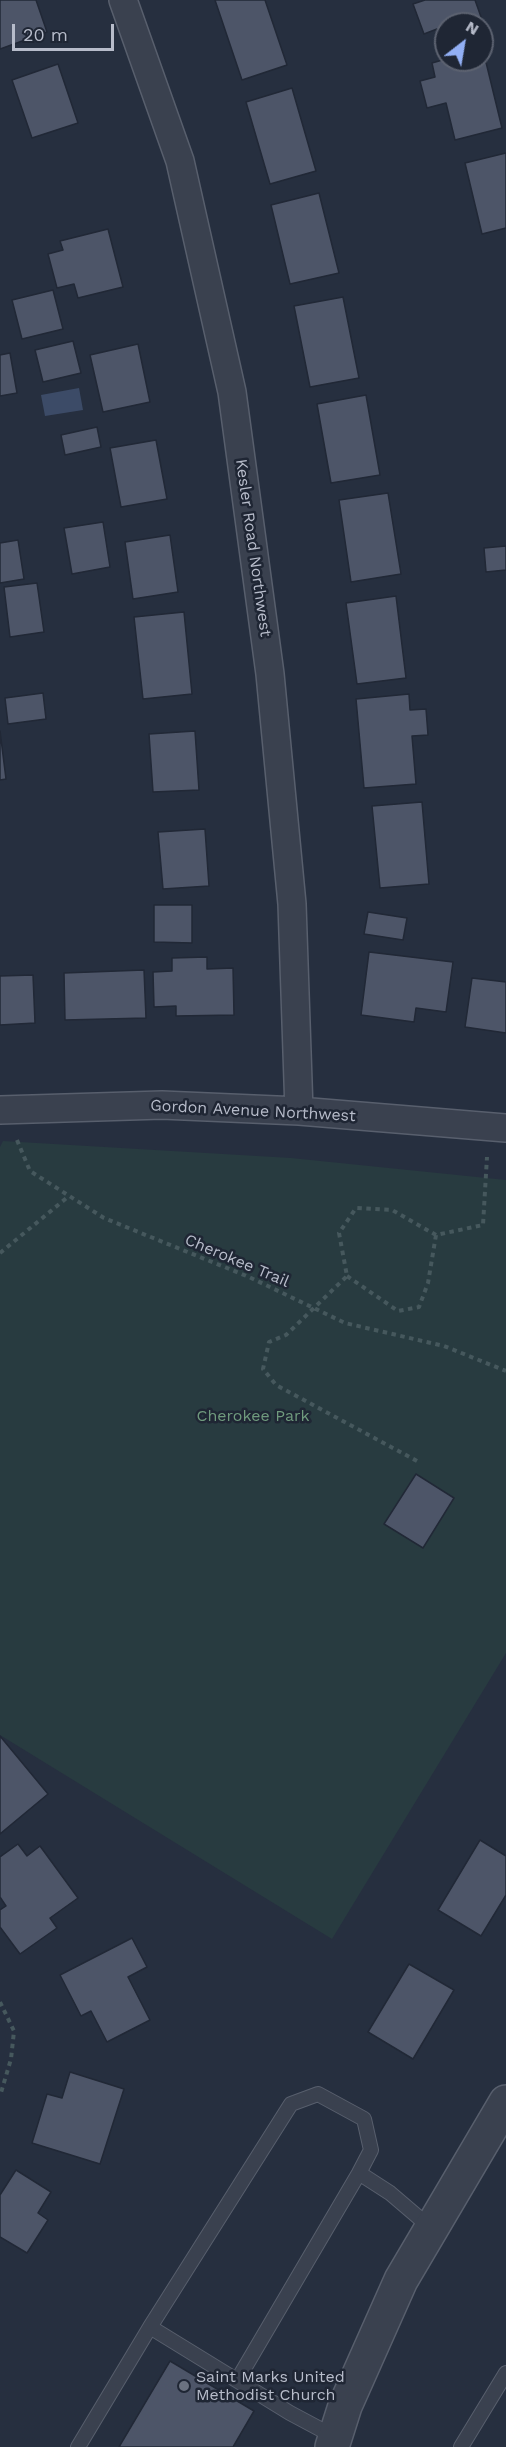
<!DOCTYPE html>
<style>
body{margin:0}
#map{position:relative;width:506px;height:2447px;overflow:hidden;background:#262f3f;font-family:"Work Sans",sans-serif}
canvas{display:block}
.north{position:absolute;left:434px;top:12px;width:60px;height:60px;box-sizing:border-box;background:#1f2634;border:2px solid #5c6270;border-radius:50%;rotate:31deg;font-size:16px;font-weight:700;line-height:24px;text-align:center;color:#b7bcca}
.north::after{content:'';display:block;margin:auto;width:21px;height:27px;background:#92aff4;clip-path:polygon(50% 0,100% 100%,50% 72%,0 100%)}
.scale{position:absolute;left:12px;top:24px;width:102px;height:27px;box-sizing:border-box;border:3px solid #b7bcca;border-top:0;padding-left:8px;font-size:18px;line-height:21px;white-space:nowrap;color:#b7bcca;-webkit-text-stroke:4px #1f2634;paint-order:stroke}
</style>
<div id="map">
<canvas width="506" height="2447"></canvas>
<div class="north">N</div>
<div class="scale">20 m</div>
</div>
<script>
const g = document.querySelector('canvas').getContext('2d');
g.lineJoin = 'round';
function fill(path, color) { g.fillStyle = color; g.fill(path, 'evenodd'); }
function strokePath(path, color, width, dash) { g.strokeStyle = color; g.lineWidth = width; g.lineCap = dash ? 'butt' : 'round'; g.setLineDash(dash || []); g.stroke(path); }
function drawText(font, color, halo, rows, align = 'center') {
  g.font = font + ' "Work Sans",sans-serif'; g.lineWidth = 5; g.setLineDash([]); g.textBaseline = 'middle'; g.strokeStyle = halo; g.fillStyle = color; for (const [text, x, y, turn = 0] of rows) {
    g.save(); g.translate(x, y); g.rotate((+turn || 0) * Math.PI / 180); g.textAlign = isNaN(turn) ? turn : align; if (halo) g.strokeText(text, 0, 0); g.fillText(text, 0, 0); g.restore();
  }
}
fill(new Path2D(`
 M3 1141 291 1158 506 1180V1653L332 1939 0 1735V1147Z`), '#283b40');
fill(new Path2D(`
 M79 388 83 410 45 416 41 395Z`), '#3c4b67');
const building = new Path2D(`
 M0 0H36L47 32 0 49Z
 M215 0H265L287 65 242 80Z
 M425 0H475L486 31 482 32V24H446V45L442 46 437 29 424 34 413 4Z
 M483 50 502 128 455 140 446 103 427 108 420 81 435 77 432 63 446 59 482 60Z
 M58 64 78 123 32 138 12 80Z
 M292 88 316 171 270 184 246 102Z
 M506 153V228L482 234 465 163Z
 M319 193 339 273 290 284 271 205Z
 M108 229 123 287 78 298 74 284 57 288 48 254 63 250 60 241Z
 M53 290 63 329 22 339 12 300Z
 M343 297 359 378 310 387 294 306Z
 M73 341 81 373 43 382 35 350Z
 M138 344 150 402 103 412 90 355Z
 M10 353 17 393 0 396V355Z
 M366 395 380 475 331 483 317 404Z
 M97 427 101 447 65 455 61 435Z
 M156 440 167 499 121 507 110 448Z
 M388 493 401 574 351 582 339 500Z
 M103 522 110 567 72 574 64 528Z
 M170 535 178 592 133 599 125 542Z
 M18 540 24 579 0 583V543Z
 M506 546V570L486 572 484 548Z
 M37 583 44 632 10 637 4 587Z
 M396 596 406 678 357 684 346 603Z
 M184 612 192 694 143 699 134 617Z
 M43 693 46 719 8 724 5 698Z
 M409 694 410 710 426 709 428 735 412 736 416 784 364 788 356 699Z
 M0 731 6 779 0 780Z
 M195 731 199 790 153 792 149 734Z
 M422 802 429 884 380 888 372 806Z
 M205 829 209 886 163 889 158 832Z
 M154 905H192V943L154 942Z
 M368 912 407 918 403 940 364 934Z
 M369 952 453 962 446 1012 416 1008 414 1022 361 1015Z
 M207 957V969L233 968 234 1015 176 1016V1006L154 1007 153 972 172 971V958Z
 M144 970 146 1018 65 1020 64 973Z
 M33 975 35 1023 0 1025V976Z
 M472 978 506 982V1033L465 1027Z
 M416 1474 454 1498 423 1548 384 1524Z
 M0 1736 48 1794 0 1834Z
 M480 1840 506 1856V1895L481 1936 438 1910Z
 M18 1844 27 1856 40 1846 78 1898 50 1918 57 1928 20 1954 0 1927V1910L6 1906 0 1897V1857Z
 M132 1938 147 1967 128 1977 150 2020 107 2042 91 2011 81 2016 60 1975Z
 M409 1964 454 1990 413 2059 368 2032Z
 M70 2072 124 2089 100 2164 32 2143 47 2094 62 2098Z
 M16 2170 51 2192 38 2213 48 2220 27 2253 0 2237V2195Z
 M170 2361 254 2411 233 2447H119Z`);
fill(building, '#4d5568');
strokePath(building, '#212836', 1.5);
const service = new Path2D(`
 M150 2327 290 2413 335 2437
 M238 2379 359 2173
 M78 2447 150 2327 291 2104 318 2094 364 2119 371 2150 359 2173 390 2193 431 2228
 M461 2447 506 2373`);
const minor = new Path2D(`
 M123 0 180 161 232 392 270 674 292 904 299 1111
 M0 1110 162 1105 299 1111 506 1128`);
const tertiary = new Path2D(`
 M332 2447 345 2406 401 2280 506 2102`);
strokePath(service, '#585f6d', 16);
strokePath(minor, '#585f6d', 30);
strokePath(tertiary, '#585f6d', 36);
strokePath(new Path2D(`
 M17 1140 30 1171 104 1218 249 1277 345 1323 444 1346 506 1371
 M0 1253 69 1196
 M347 1276 398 1311 419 1307 428 1283 436 1235
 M417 1461 276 1385 263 1369 269 1342 286 1335 347 1276 339 1233 356 1208 392 1210 436 1235 483 1225 487 1157
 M0 2002 14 2031 11 2059 0 2096`), '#46585d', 4, [4.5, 4.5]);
strokePath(service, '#3a414f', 14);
strokePath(minor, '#3a414f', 27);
strokePath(tertiary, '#3a414f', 33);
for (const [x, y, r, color] of [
 [184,2386,6,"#6b7280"]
]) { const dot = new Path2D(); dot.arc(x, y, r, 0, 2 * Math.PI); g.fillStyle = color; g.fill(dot); strokePath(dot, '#1f2634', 2); }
drawText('16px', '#b7bcca', '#1f2634', [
 ["Kesler Road Northwest",253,548,82],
 ["Gordon Avenue Northwest",253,1111,3],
 ["Cherokee Trail",237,1261,23]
]);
drawText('16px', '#6f9a7d', '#1f2634', [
 ["Cherokee Park",253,1416]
]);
drawText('16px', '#b7bcca', '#1f2634', [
 ["Saint Marks United",196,2377],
 ["Methodist Church",196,2395]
], 'left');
</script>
